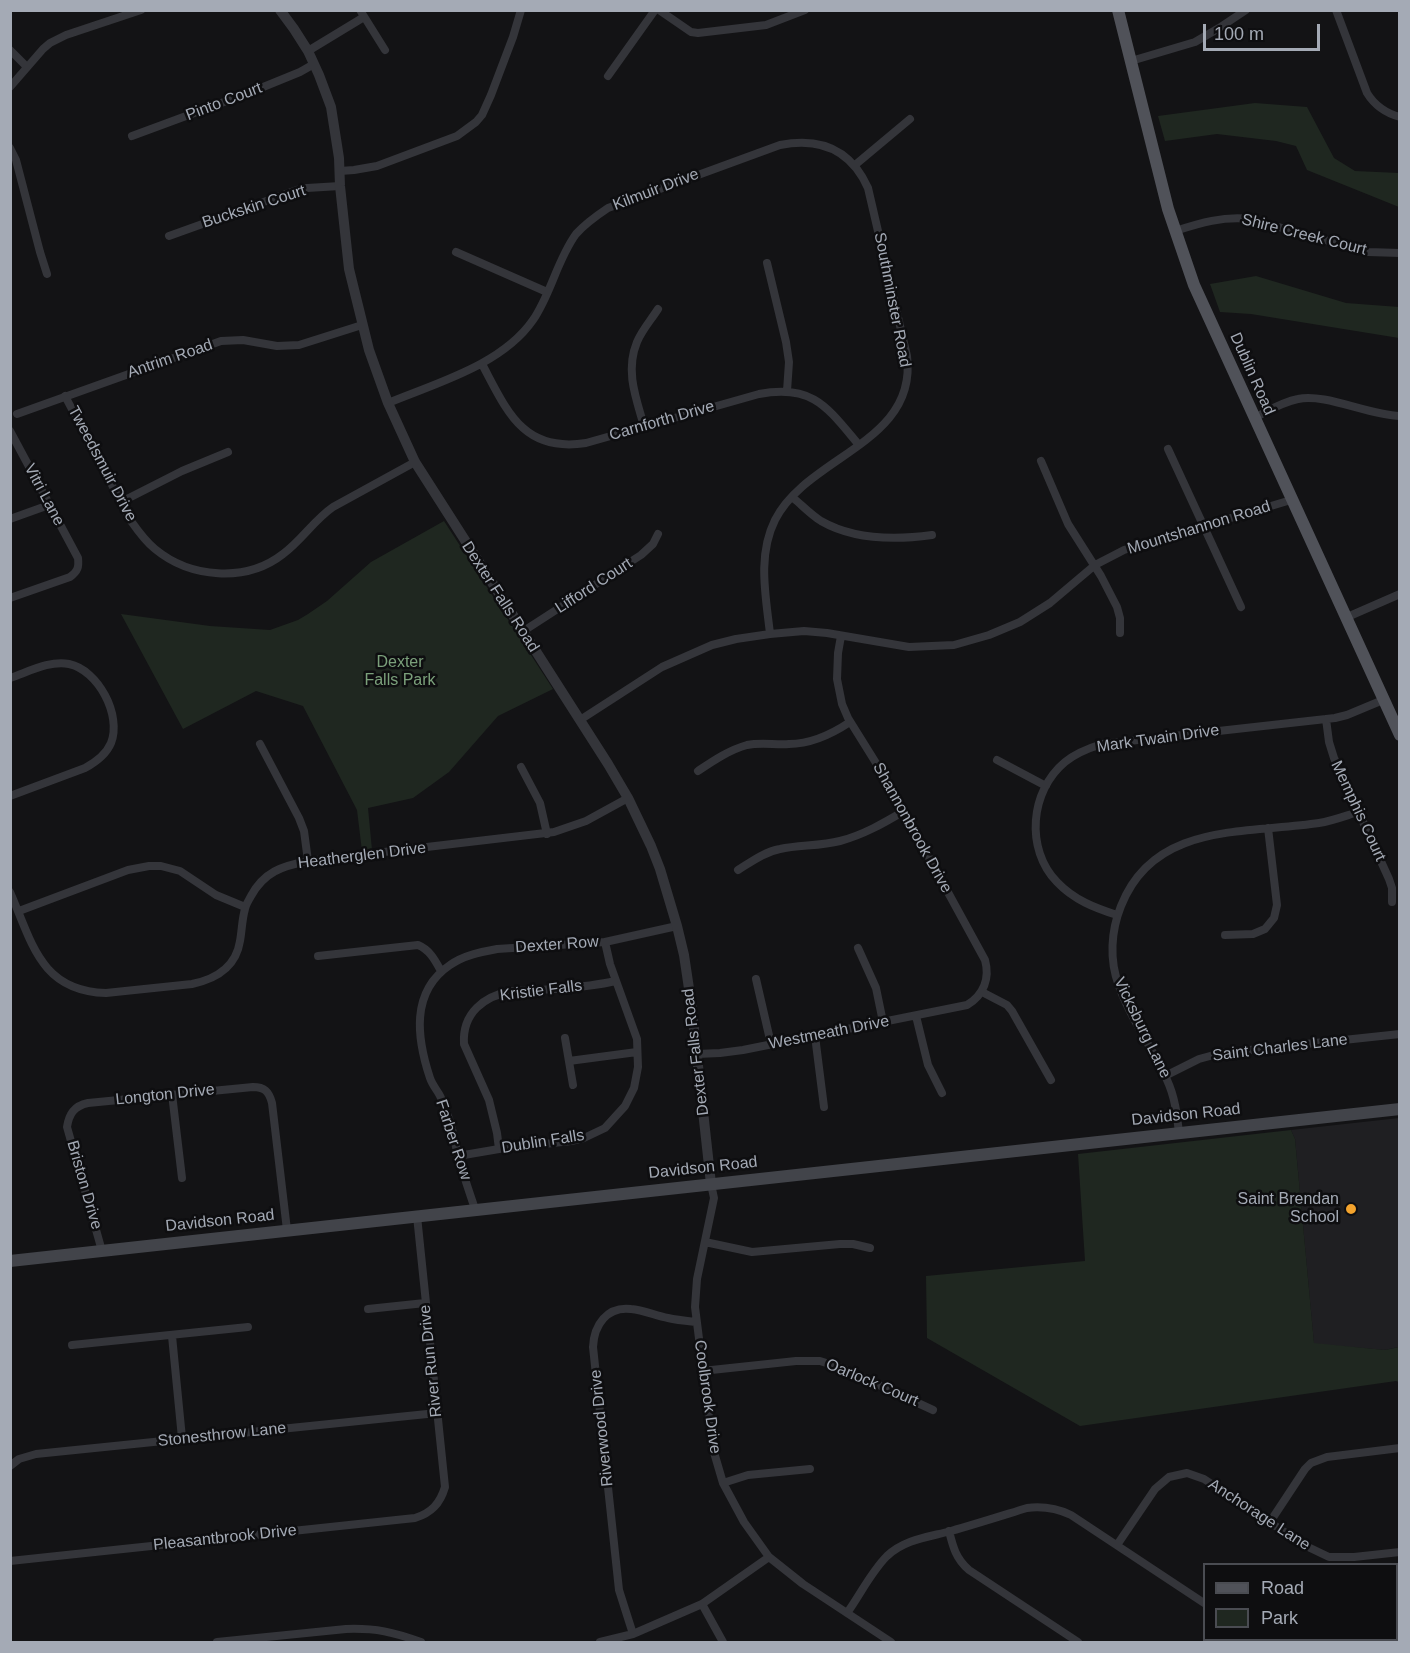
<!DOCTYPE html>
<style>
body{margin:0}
#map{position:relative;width:1410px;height:1653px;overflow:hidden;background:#131315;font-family:Helvetica,sans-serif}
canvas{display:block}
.frame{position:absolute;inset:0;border:12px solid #a4aab5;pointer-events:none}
.legend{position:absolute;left:1203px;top:1563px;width:195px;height:78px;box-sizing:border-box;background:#0e0e10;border:2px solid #4a4c52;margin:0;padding:8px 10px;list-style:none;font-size:18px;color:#a4aab5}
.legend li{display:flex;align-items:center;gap:12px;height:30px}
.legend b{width:30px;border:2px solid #4a4c52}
.scale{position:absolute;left:1203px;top:24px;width:117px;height:27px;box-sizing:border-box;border:3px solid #a4aab5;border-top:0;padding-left:8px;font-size:18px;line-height:21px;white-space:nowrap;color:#a4aab5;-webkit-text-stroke:4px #0e0e10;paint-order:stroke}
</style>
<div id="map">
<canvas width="1410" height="1653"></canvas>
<div class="frame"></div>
<ul class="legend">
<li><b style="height:8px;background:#505259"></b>Road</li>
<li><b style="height:16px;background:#1f2720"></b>Park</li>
</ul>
<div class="scale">100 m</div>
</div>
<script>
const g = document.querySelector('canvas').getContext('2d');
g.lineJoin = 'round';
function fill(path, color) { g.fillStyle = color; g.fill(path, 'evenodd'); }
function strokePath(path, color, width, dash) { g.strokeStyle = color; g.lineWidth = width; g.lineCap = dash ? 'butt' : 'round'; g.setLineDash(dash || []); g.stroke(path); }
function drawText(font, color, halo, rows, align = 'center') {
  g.font = font + ' Helvetica,sans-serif'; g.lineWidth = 5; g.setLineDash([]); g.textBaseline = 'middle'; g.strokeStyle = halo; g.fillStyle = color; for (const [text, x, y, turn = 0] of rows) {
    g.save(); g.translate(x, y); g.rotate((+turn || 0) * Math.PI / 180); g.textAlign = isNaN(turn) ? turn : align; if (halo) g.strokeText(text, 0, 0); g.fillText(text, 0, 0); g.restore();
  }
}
fill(new Path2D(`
 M1399 1118V1347L1385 1350 1314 1344 1295 1139 1291 1130Z`), '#1f1f22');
fill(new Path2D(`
 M1255 103 1307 107 1334 158 1355 171 1399 173V207L1307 170 1296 146 1276 141 1217 134 1165 141 1158 116Z
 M1256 276 1346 303 1399 307V338L1251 314 1220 312 1210 284Z
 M444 521 553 689 498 716 449 772 413 798 368 808 372 850 362 851 357 810 303 706 256 691 183 729 121 614 210 626 270 630 298 620 308 614 327 601 371 562Z
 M1291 1130 1295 1139 1314 1343 1385 1350 1399 1347V1382L1396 1381 1080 1426 927 1338 926 1276 1085 1261 1078 1154Z`), '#1f2720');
strokePath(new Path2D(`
 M360 10 385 50
 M659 10 691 32 698 33 766 25 805 10
 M1336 10 1367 93C1375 106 1385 113 1400 117
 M10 50 27 67
 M308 51 364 17
 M1131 61 1195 42 1219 28 1246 10
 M608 76 655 10
 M10 87 43 49 50 43 66 35 141 10
 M132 136 251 92 300 72 314 64
 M10 148 16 160 40 252 47 274
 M855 165 910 119
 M340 171 354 170 377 166 457 136 476 122 482 115 491 95 513 37 521 10
 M1175 231C1200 223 1223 216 1250 219L1368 252 1400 253
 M169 236 297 190 307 188 340 186
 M456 252 547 292
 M767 263 786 342 789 362 787 391
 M482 364C507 411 523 453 586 443L759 394C813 384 827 407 859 445
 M65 396 131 521C138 531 145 541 155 549 190 578 246 583 283 554 302 540 314 520 333 507L415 462
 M388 403C436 383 502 365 533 320 551 294 557 260 576 234 585 224 596 216 608 208L780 145C821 137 851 150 868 188L907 356C918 443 807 456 775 520 757 556 766 597 770 634
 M17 414 221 341 243 340 277 346 299 345 362 325
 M1254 418C1268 411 1282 402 1298 399 1325 393 1368 415 1400 416
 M644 426C636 398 625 371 637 342 642 330 651 320 658 309
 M10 431 78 558C79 567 78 571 70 577L10 598
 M1168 449 1241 607
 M1041 461 1068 524 1101 576 1117 607 1120 618V633
 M792 497C802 505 810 514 821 521 854 540 896 540 932 535
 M121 502 182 471 228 452
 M10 519 49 505
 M1345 618 1400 594
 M522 632 641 555 653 544 658 534
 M10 678C28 672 50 660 69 664 98 670 122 715 111 743 106 755 96 762 85 768L10 796
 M1326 719 1329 742 1334 758 1389 879 1392 888V902
 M580 720 662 667 712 645 736 639 770 634 804 631 827 633 909 647 954 645 989 635 1020 622 1050 603 1095 565 1124 550 1291 500
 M260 744 299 818 304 831 308 861
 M997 760 1046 786
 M521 767 540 803 547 834
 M698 771C713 761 729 750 747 745 761 742 775 745 789 744 812 744 832 734 850 722
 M738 870C751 862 764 852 780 849 799 845 820 846 840 841 863 835 884 823 904 811
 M10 892C32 942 40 991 106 993L192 984C216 979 236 967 240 941 242 930 242 919 245 909 246 904 249 900 251 896 264 872 282 866 308 861L554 832 586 821 628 798
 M19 911 128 870 149 866H161L180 871 216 895 245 907
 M1117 915C1095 908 1074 900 1057 882 1025 849 1030 791 1065 762 1076 753 1089 748 1102 744L1335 718 1347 715 1383 700
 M1225 935 1253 934 1265 929 1274 918 1277 905 1268 828
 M858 948 876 988 883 1022
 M318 956 418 945C430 950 435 960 441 971
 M756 979 771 1044
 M982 992 1007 1005 1012 1011 1051 1080
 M916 1016 928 1065 942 1093
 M815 1036 824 1107
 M565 1038 573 1085
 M697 1054 720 1053 743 1050 967 1005C984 995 990 978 985 960L886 779 848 718 842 704 837 679 838 653 841 636
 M569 1061 637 1052
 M1165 1076 1199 1059 1221 1053 1400 1034
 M172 1094 182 1178
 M1179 1133C1177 1115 1175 1097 1167 1080 1153 1048 1130 1019 1119 986 1109 960 1111 931 1121 906 1154 822 1245 834 1319 823 1332 821 1345 816 1358 812
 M499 1149 497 1133 489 1100 464 1044C462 1013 484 996 512 991 522 990 531 991 541 990 565 988 591 987 615 981
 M458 1156 499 1149 571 1141 584 1138 605 1128 625 1106 634 1088 638 1067 637 1039 610 964 605 942
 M711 1184 714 1198 697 1279 695 1307 713 1449 723 1483 744 1522 769 1557 803 1584 891 1642
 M475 1209C469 1191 463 1174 458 1156 455 1143 453 1129 448 1116 445 1109 443 1101 439 1094 436 1089 432 1084 430 1078 417 1039 410 992 450 965 464 955 481 952 497 949L605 942 677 926
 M705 1242 752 1252 840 1244H853L870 1248
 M102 1251 67 1127C69 1114 74 1106 88 1103L253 1087C264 1087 269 1091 272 1103L287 1230
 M368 1309 425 1303
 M172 1336 182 1438
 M72 1345 248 1327
 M702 1371 796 1361H820L842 1368 933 1410
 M10 1466 19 1459 36 1454 437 1413
 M723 1483 748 1475 810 1469
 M1270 1522 1305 1469 1311 1463 1327 1457 1400 1448
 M949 1531C953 1547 956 1559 969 1570L1078 1642
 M1117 1545 1155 1489 1169 1477 1187 1473 1204 1479 1306 1546 1329 1557H1354L1400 1552
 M10 1561 415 1518C431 1513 440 1504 445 1487L417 1216
 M702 1604 723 1642
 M847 1613C860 1595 871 1572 887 1556 905 1539 929 1537 951 1531 976 1524 1001 1516 1027 1508 1043 1506 1056 1508 1071 1515L1204 1603
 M633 1634 619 1590 593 1347C594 1325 607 1306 631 1309 644 1310 656 1316 668 1318 677 1320 687 1321 696 1322
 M1260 1640 1264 1642
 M217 1642 346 1629C376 1628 393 1632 421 1642
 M600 1642 633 1634 702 1604 769 1557`), '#34353a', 8);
strokePath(new Path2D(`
 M280 10 294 29 308 51 319 75 331 107 339 158 340 186 349 269 369 350 388 403 415 462 608 764 628 798 651 846 660 869 677 926 684 955 691 1002 711 1184`), '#34353a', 10);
strokePath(new Path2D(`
 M10 1261 1400 1109`), '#42444a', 12);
strokePath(new Path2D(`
 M1118 10 1168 209 1194 285 1400 735`), '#505259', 12);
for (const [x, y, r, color] of [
 [1351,1209,6,"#f3a32d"]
]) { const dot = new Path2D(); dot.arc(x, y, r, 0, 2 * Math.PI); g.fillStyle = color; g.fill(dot); strokePath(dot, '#0e0e10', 2); }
drawText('16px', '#a4aab5', '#0e0e10', [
 ["Pinto Court",224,102,-21],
 ["Kilmuir Drive",656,190,-21],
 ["Buckskin Court",254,207,-18],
 ["Shire Creek Court",1304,235,14],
 ["Southminster Road",892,300,79],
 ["Antrim Road",170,359,-19],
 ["Dublin Road",1252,374,66],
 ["Carnforth Drive",662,421,-16],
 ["Tweedsmuir Drive",102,464,62],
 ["Vitri Lane",44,495,62],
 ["Mountshannon Road",1199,528,-17],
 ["Lifford Court",594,586,-33],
 ["Dexter Falls Road",500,597,57],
 ["Mark Twain Drive",1158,739,-8],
 ["Memphis Court",1358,811,65],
 ["Shannonbrook Drive",912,828,61],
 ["Heatherglen Drive",362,856,-7],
 ["Dexter Row",557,945,-4],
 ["Kristie Falls",541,991,-7],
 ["Vicksburg Lane",1142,1028,64],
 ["Westmeath Drive",829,1033,-11],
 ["Saint Charles Lane",1280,1048,-7],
 ["Dexter Falls Road",696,1052,-97],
 ["Longton Drive",165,1095,-6],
 ["Davidson Road",1186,1115,-6],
 ["Farber Row",453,1140,72],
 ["Dublin Falls",543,1142,-9],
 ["Davidson Road",703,1168,-6],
 ["Briston Drive",84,1185,74],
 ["Davidson Road",220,1221,-6],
 ["River Run Drive",431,1361,-96],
 ["Oarlock Court",872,1383,23],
 ["Coolbrook Drive",707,1397,82],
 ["Riverwood Drive",602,1428,-96],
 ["Stonesthrow Lane",222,1435,-6],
 ["Anchorage Lane",1259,1515,33],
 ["Pleasantbrook Drive",225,1538,-6]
]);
drawText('16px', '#7ba07b', '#0e0e10', [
 ["Dexter",400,663],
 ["Falls Park",400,681]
]);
drawText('16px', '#a4aab5', '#0e0e10', [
 ["Saint Brendan",1339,1200],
 ["School",1339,1218]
], 'right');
</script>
